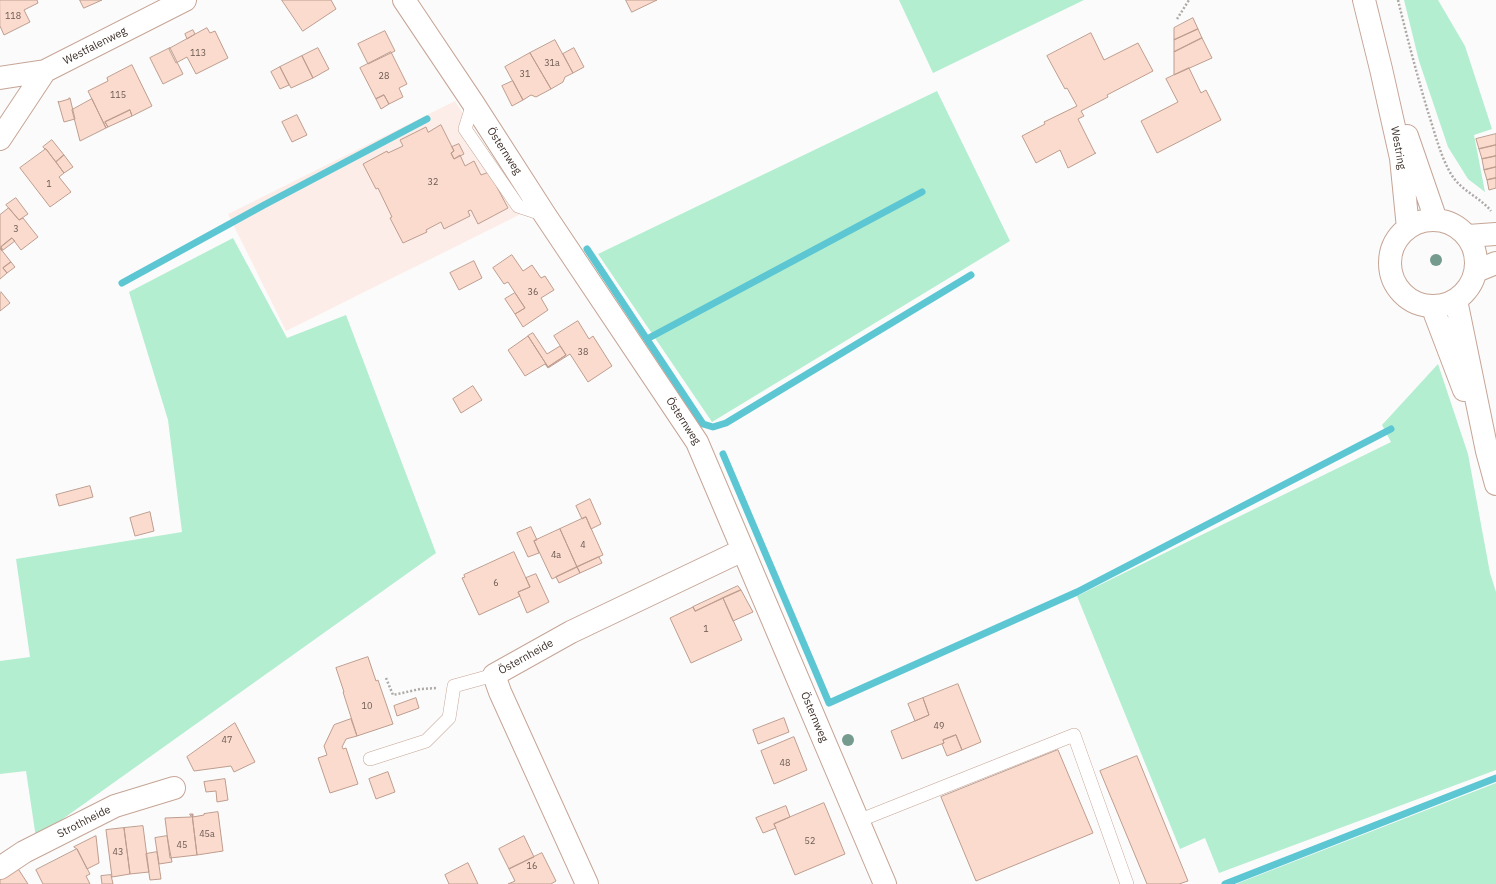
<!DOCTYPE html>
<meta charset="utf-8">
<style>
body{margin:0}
canvas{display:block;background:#fbfbfb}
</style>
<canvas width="1496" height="884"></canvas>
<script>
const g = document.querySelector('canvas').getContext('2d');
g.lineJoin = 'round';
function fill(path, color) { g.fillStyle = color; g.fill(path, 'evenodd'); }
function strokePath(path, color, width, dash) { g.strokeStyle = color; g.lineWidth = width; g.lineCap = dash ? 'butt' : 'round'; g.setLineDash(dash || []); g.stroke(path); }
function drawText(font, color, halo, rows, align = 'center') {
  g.font = font + ' "IBM Plex Sans",sans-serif'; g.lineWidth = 3.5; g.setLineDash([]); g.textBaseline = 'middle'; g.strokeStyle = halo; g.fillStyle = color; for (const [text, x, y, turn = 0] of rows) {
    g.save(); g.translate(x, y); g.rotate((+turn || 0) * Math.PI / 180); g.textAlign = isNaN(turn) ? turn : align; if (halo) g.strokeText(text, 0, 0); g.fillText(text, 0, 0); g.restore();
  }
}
fill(new Path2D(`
 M455 101 527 211 286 331 228 214Z`), '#fcede8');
fill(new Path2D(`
 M899 0H1084L933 73Z
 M1404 0H1438L1465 46 1492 129 1474 135 1485 192 1468 179 1448 147 1419 61Z
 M937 91 1010 241 712 422 598 254Z
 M233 238 287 338 346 315 436 553 36 838 26 771 0 774V661L30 657 16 559 182 532 168 420 129 292Z
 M1438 364 1468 454 1490 573 1496 592V770L1219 873 1205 838 1180 849 1077 596 1391 442 1382 425Z
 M1496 783V884H1236Z`), '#b4eed1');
strokePath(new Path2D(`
 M587 249 703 424 713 427 726 423 971 275
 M122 283 264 205 427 119
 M647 339 922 192
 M723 454 829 703 1077 592 1391 429
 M1225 884 1496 778`), '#5cc7d3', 7);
const building = new Path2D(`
 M0 0H37L38 3 24 10 30 22 4 35 0 26Z
 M80 0H102L84 8Z
 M282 0H331L336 9 303 31Z
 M626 0H657L632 12Z
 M1193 18 1198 29 1174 40V28Z
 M207 28 210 33 215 31 228 58 196 74 187 57 176 63 169 49Z
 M1198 29 1202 38 1174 52V40Z
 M193 30 195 34 187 39 185 34Z
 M385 31 395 51 368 64 358 44Z
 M1091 33 1104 60 1138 43 1153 71 1107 95 1108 97 1081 111 1084 116 1078 119 1095 153H1096L1068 168 1060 150 1036 163 1022 136 1045 124 1044 122 1077 106 1067 88 1065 89 1047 56Z
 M1202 38 1212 58 1174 75V52Z
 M555 40 573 73 565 77 563 82 551 89 530 53Z
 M170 48 183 74 163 84 150 58Z
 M318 48 329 69 313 78 302 56Z
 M574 48 584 67 573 73 563 54Z
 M391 52 407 84 399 88 403 97 389 104 384 95 376 99 360 68Z
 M530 53 551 89 536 97 531 95 523 100 505 67Z
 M302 56 313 78 291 88 280 67Z
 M132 65 152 106 132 116 130 110 105 122 108 127 106 128 88 91 108 81 107 78Z
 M280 67 289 85 280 89 271 72Z
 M1189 68 1201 93 1206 90 1221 120 1157 153 1141 121 1178 102 1166 79Z
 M513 81 523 100 512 106 502 86Z
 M384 95 389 104 381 109 376 99Z
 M69 98H70L75 119 64 122 58 101 59 102 69 99Z
 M92 99 106 128 80 141 72 110Z
 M130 110 132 116 108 127 105 122Z
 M297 115 307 135 292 142 282 122Z
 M441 125 454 151 451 153 454 159 460 155 465 166 474 161 481 175 489 172 508 208 478 224 471 210 468 211 470 216 444 229 441 222 426 230 427 232 403 243 390 218 392 217 378 188 376 189 363 164 387 151 388 153 403 146 400 140 426 127 428 132Z
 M1496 134V145L1479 149 1476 139Z
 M52 140 64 155 56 162 46 149H45L43 147Z
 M459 144 464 154 454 159 451 153 454 151 452 147Z
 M1496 145V156L1482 159 1479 149Z
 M46 149 64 173 59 177 71 192 50 207 20 168Z
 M64 155 73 167 64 173 56 162Z
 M1496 156V167L1484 170 1482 159Z
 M1496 167V178L1487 180 1484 170Z
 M1496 178V188L1489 190 1487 180Z
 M16 198 28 214 19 220 6 205Z
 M9 208 19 220 23 218 38 237 21 250 12 238 1 247 2 251 0 248V215Z
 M12 238 15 241 3 250 1 247Z
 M0 248 11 262 3 268 7 273 0 279Z
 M512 255 523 271 532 265 541 278 545 276 554 290 541 298 548 310 523 327 515 314 525 308 508 282 504 284 493 268Z
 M474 261 482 278 459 290 450 273Z
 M11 262 15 267 7 273 3 268Z
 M1 292 10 303 0 311V293Z
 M515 293 525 308 515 314 505 299Z
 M578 321 589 339 593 336 612 366 588 382 570 354 548 368 545 364 525 376 508 350 528 336 548 367 566 355 554 336Z
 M533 333 547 354 560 346 566 355 548 367 528 336Z
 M473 386 482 400 461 413 453 399Z
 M90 486 93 497 59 506 56 495Z
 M590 499 601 524 591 529 586 517 582 519 576 506Z
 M150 512 154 531 135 536 130 518Z
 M586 517 603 555 577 567 560 529Z
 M531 527 537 540 534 541 539 553 528 557 517 533Z
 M560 529 577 567 552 579 534 541Z
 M514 552 530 587 518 592 520 596 479 615 462 578 465 577 464 575Z
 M599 557 602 563 580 573 577 567Z
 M577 567 580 573 559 583 556 577Z
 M536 574 549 602 527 613 518 592 530 587 526 578Z
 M738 586 741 590 695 611 693 607Z
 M741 590 753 612 733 621 723 598Z
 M723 598 742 640 691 663 670 618 693 607 695 611Z
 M368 657 376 681 378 680 393 724 357 736 343 692H344L336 668Z
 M958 684 981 742 962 750 956 735 943 740 944 743 902 759 891 731 929 715 923 698Z
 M416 698 419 708 397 716 394 706Z
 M923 698 929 715 915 721 908 704Z
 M784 718 789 732 758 744 753 730Z
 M351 719 357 736 346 739 342 747 343 749 346 748 358 784 330 793 318 758 327 755 324 746 334 725Z
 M235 723 255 762 234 772 231 766 194 771 187 757Z
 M956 735 962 750 947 756 942 744 944 743 943 740Z
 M794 737 807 770 774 784 761 751Z
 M1058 750 1093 833 976 881 941 797Z
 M1137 756 1188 881 1179 884H1147L1100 771Z
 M388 772 395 792 376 799 369 779Z
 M225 779 228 800 217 802 216 791 206 792 204 782Z
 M824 803 845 854 795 875 774 824Z
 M786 806 790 817 774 824 776 828 763 833 756 818Z
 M218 812 223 851 197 855 192 814H193V817L204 815V814Z
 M190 814H192L197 855 170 858 165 818 191 817Z
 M143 826 149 872 130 874 124 828Z
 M124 828 130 874 112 877 106 830Z
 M96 836 99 863 87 869 77 849 74 847Z
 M167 836 172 862 159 864 155 838Z
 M524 836 534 857 509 869 499 849Z
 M77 849 90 874 86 876 90 884H43L36 870Z
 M157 852 161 879 150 880 146 854Z
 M542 853 556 881 551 884H508L515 881 509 869Z
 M468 863 478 884H449L445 875Z
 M15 864 28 884H0V875Z
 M111 875 113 884H102L101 876Z`);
fill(building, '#fadbcd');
strokePath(building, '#be9d8e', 1);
const lane = new Path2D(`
 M473 103 465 129 518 206 545 215
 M370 759 426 741 449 718 454 686 494 675
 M858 821 1074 735 1127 884`);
const street = new Path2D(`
 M404 0 473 103 545 215 697 442 885 884
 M0 78 45 71 185 0
 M0 139 45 71
 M1468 236 1496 234
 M1476 271 1496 263
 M0 868 24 852 115 806 174 788
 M587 884 500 692 494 675 571 632 743 550`);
const secondary = new Path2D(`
 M1364 0 1381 69 1401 158 1408 228
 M1407 136 1436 220
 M1390 263a43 43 0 1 1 86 0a43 43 0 1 1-86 0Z
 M1456 300 1487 451 1496 484
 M1432 306 1464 390`);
strokePath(lane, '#c6a596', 14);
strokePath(street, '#c6a596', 24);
strokePath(secondary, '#c6a596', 24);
strokePath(new Path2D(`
 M1398 0C1407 37 1417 75 1428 112 1435 133 1440 155 1451 174 1461 191 1480 197 1491 211
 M1177 19 1189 0
 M386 678 393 695 420 689 436 688`), '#aea9a6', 2.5, [2, 2]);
strokePath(lane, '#fff', 13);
strokePath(street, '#fff', 22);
strokePath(secondary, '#fff', 22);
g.fillStyle = '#759b8e';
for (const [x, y] of [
 [1436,260],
 [848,740]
]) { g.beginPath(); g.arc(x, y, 6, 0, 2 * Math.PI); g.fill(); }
drawText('9px', '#6b5951', null, [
 ["118",13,16],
 ["113",198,53],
 ["31a",552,63],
 ["31",525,74],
 ["28",384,76],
 ["115",118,95],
 ["32",433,182],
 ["1",49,184],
 ["3",16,229],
 ["36",533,292],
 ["38",583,352],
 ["4",583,545],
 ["4a",556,555],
 ["6",496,583],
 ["1",706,629],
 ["10",367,706],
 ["49",939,726],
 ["47",227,740],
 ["48",785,763],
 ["45a",207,834],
 ["52",810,841],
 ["45",182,845],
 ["43",118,852],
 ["16",532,866]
]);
drawText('11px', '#3b2e28', '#fff', [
 ["Westfalenweg",95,46,-27],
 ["Westring",1398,148,80],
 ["Östernweg",504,151,57],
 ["Östernweg",683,421,57],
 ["Östernheide",526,657,-29],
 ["Östernweg",814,717,67],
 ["Strothheide",84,822,-27]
]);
</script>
